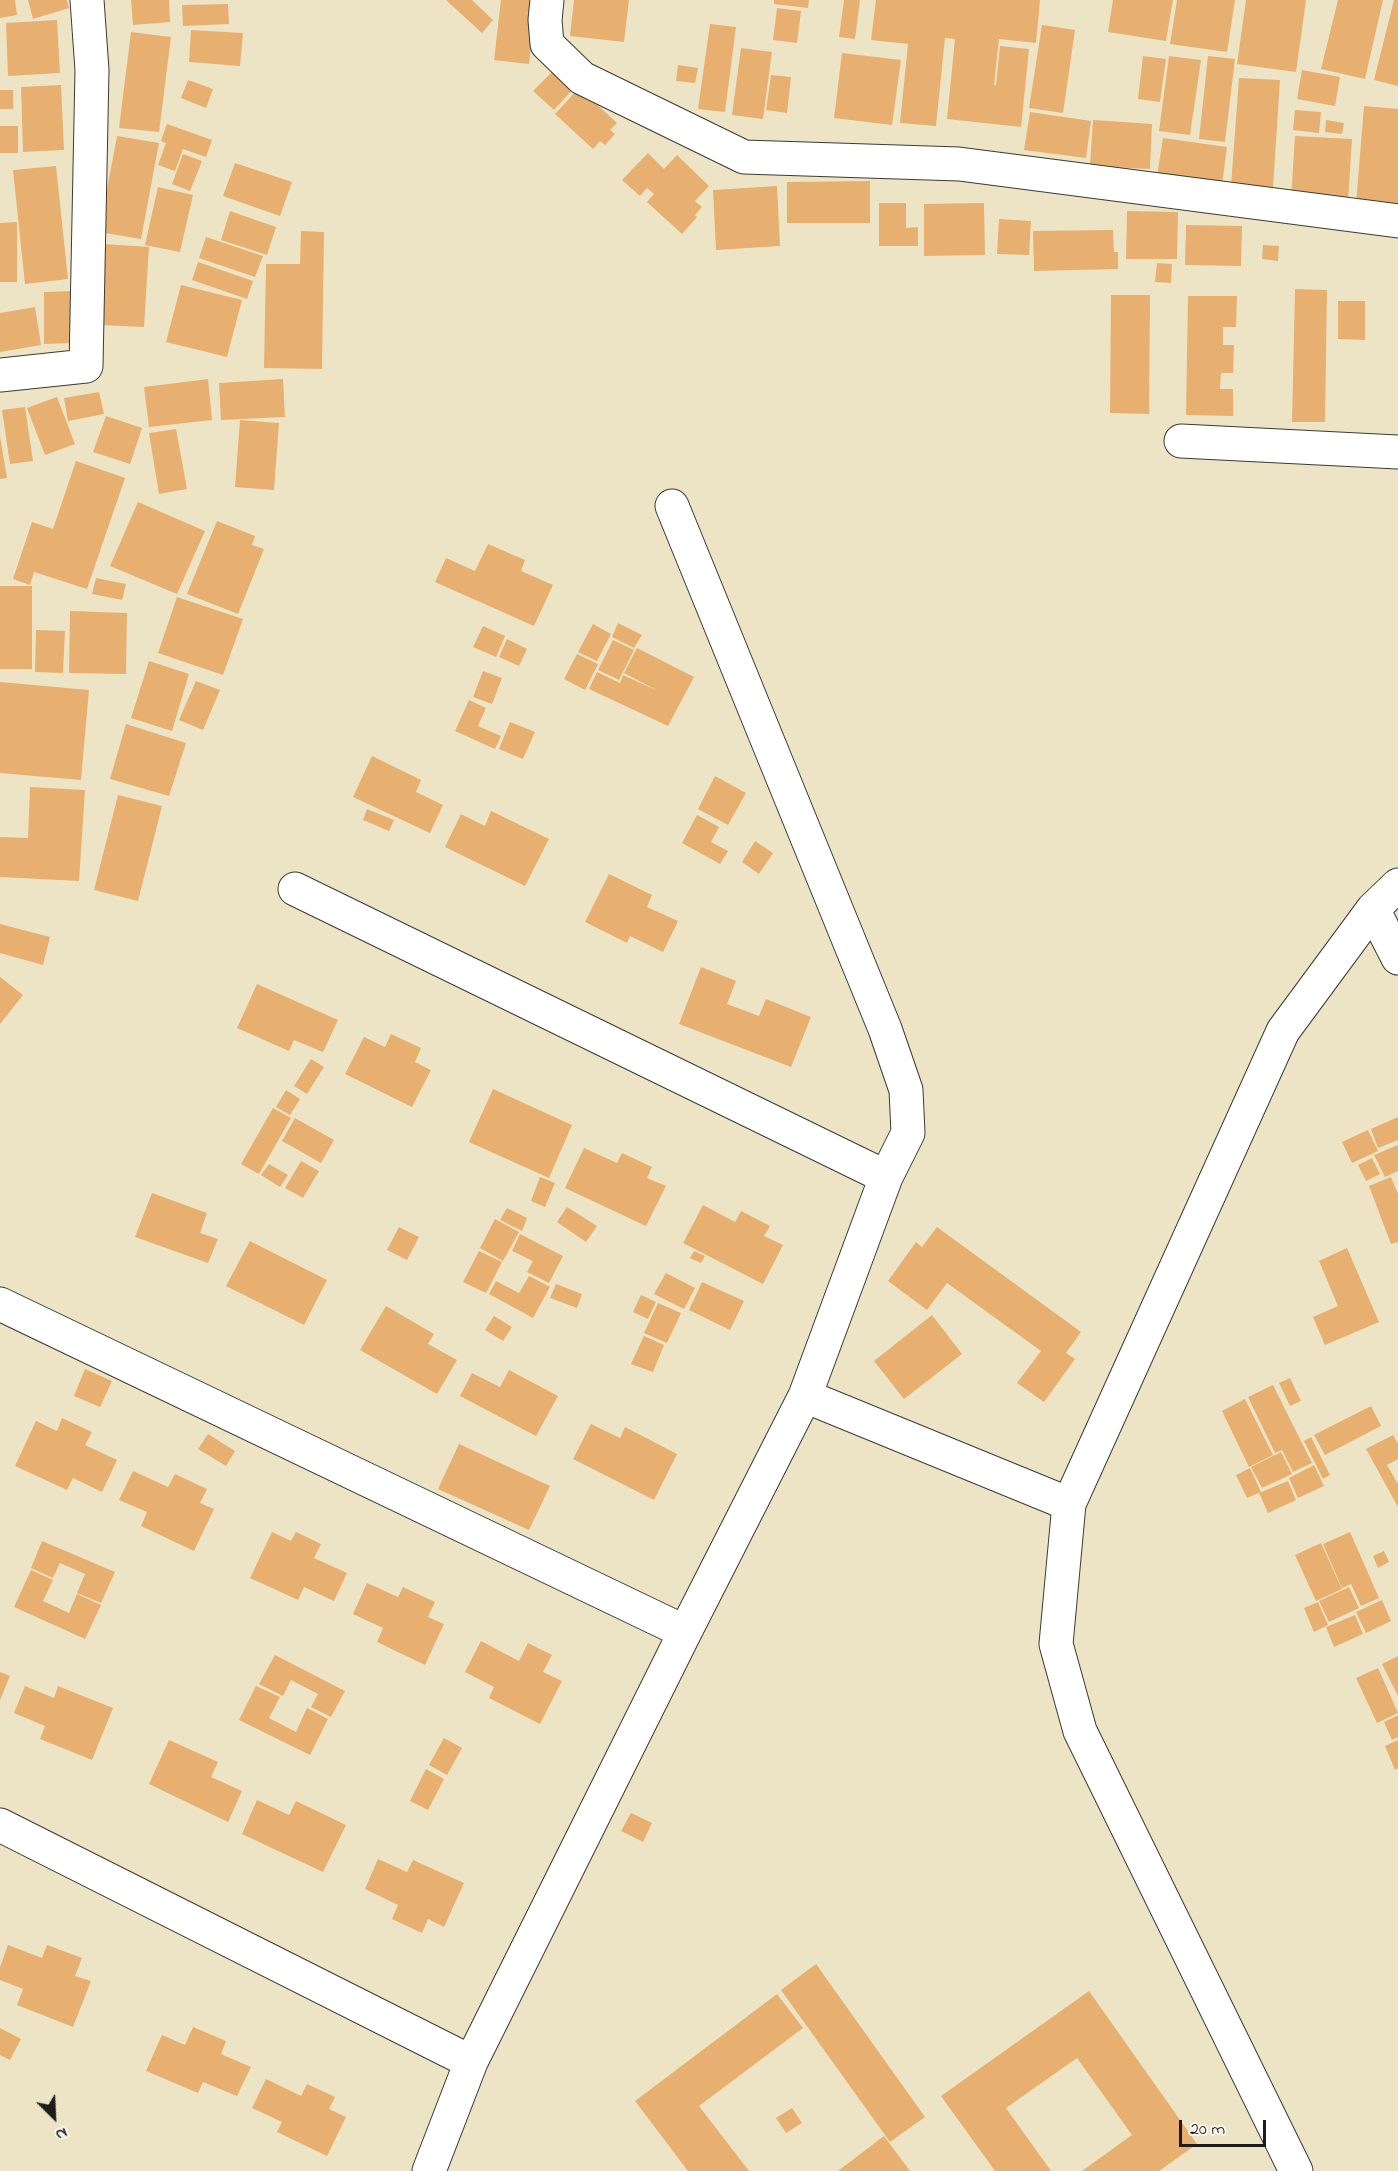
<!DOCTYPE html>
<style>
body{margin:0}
#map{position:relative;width:1398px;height:2171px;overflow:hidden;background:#ede4c5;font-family:"Indie Flower",sans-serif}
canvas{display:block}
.north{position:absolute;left:24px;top:2087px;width:60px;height:60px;-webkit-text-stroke:4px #fbf7ec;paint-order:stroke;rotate:156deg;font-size:16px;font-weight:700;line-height:24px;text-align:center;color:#1c1c1c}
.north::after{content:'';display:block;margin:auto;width:21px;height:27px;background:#1c1c1c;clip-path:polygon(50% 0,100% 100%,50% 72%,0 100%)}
.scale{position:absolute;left:1179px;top:2120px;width:87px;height:27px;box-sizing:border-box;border:3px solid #1c1c1c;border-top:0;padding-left:8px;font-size:18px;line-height:21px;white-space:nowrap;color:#1c1c1c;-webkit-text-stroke:4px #fbf7ec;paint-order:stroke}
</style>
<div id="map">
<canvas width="1398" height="2171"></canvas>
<div class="north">N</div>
<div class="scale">20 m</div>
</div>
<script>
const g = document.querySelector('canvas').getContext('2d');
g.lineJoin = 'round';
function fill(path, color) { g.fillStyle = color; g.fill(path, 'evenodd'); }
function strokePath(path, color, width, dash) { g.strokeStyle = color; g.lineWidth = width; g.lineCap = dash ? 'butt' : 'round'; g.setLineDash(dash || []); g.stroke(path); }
fill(new Path2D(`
 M0 0H15L17 15 0 18Z
 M28 0H67L69 8 33 19Z
 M131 0H169L170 22 133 25Z
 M446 0H472L493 20 482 33Z
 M501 0H536L529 64 494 60Z
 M574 0H629L624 42 570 36Z
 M774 0H809L808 8 774 4Z
 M844 0H860L855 39 839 37Z
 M876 0H1040L1036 43 999 39 994 85H996L1000 46 1029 49 1021 127 947 119 955 39 945 38 936 126 900 123 908 44 871 40Z
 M1113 0H1173L1166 41 1108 32Z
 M1177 0H1235L1227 52 1170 44Z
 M1246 0H1306L1296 72 1237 64Z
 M1338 0H1383L1365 79 1321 69Z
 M1394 0H1398V86L1374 80Z
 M228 4 229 24 183 26 182 5Z
 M777 8 801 11 797 43 773 40Z
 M57 20 60 73 8 76 6 23Z
 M710 24 736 27 725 112 698 109Z
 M1042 25 1075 30 1063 113 1029 108Z
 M191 30 243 33 240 66 189 62Z
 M131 32 171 37 159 132 119 128Z
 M741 48 772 52 763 119 732 115Z
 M842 53 901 60 892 125 834 118Z
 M1143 56 1166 59 1160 102 1138 99Z
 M1169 56 1201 60 1190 135 1159 131Z
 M1208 56 1235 59 1225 142 1199 139Z
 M678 65 698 68 695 83 676 81Z
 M554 70 574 88 554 110 533 91Z
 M1302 70 1340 77 1335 106 1297 99Z
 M771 75 791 77 787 113 766 110Z
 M1239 78 1280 80 1273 188 1231 186Z
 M188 80 213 89 206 108 181 98Z
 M61 85 64 150 23 152 21 87Z
 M579 88 617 123 610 130 615 134 605 145 600 141 593 149 555 114Z
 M0 90H13V109H0Z
 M1364 106 1398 109V208L1356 204Z
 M1295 110 1321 112 1319 133 1293 130Z
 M1030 112 1091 121 1086 158 1024 150Z
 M1093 120 1152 124 1150 169 1090 166Z
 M1326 120 1344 123 1342 134 1325 132Z
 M167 124 212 140 206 157 183 149 175 171 158 165 166 143 161 141Z
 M0 126H18V153H0Z
 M117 136 159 143 141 239 99 232Z
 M1295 136 1352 139 1348 202 1291 199Z
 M1163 138 1227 147 1222 185 1157 176Z
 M648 153 664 169 677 155 709 186 695 201 702 207 695 215 697 217 682 234 647 202 654 194 647 188 640 196 622 180Z
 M183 154 202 161 190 191 172 184Z
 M235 163 292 182 280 216 223 196Z
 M56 166 68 279 25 284 13 170Z
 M870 181V223H787V182Z
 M777 186 780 246 716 250 713 190Z
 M158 187 193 195 180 252 145 245Z
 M879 203H906V228L918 227V246H879Z
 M984 203 985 255 924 256V204Z
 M230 211 276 227 267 255 221 240Z
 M1127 211 1178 212 1177 259H1126Z
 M999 219 1031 221 1029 255 997 254Z
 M17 222V282H0V223Z
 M1186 225 1242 226 1241 266 1185 265Z
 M1113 230 1114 252H1118V269L1034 271 1033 231Z
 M301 231 324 232 322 369 264 368 266 264H300Z
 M206 237 263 256 255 277 199 258Z
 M104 244 149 247 144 327 99 325Z
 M1263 245 1279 246 1278 261 1262 259Z
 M198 262 253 281 247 299 192 280Z
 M1157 263 1172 264 1171 283 1155 282Z
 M181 285 242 300 227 357 166 342Z
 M1295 289 1327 290 1325 422H1292Z
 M73 291 74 343 44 344V292Z
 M1111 295H1150L1149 414 1110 413Z
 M1188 296H1237L1236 327H1223V345H1234L1233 373H1221L1220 389H1233V416L1186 415Z
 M1338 301H1365V340L1338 339Z
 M35 307 41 345 0 352V313Z
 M208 379 212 420 149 427 144 387Z
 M283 379 285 417 221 420 219 383Z
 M99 392 104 414 68 421 64 398Z
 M57 397 75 444 45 455 27 408Z
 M25 407 33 461 10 464 2 410Z
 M106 416 142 428 130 464 93 452Z
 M240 420 279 423 274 490 235 487Z
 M176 429 187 489 159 494 149 433Z
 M0 436 7 478 0 479Z
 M76 461 125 478 87 589 34 572 30 585 13 579 32 522 53 529Z
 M138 502 205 531 177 594 110 566Z
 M217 521 255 536 252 545 264 549 238 614 187 594Z
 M488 544 525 560 521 571 553 585 534 626 435 582 446 558 475 571Z
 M96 578 126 584 122 600 92 594Z
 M0 586H32V669H0Z
 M177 597 243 619 223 675 158 653Z
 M70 611 127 613 126 674 69 673Z
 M618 623 642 635 634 648 612 637Z
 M593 624 611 634 597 661 578 652Z
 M483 626 505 636 496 657 473 647Z
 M36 630 65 631 63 673 35 672Z
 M507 639 527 649 519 666 499 657Z
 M613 640 634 650 619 680 598 670Z
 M637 648 694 677 668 726 589 689 597 672 620 683 623 675 658 691 624 673Z
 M577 654 598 664 585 690 564 679Z
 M149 661 189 674 172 731 131 718Z
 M483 671 502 678 492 704 473 697Z
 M196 681 220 690 203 730 179 720Z
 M0 682 89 690 81 780 0 773Z
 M469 700 486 708 478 726 501 736 495 749 455 731Z
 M510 722 535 732 523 759 499 749Z
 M126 724 186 743 169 796 110 779Z
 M372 756 421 780 416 792 443 805 430 833 353 797Z
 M715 776 746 793 728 825 698 809Z
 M30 787 85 790 79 881 0 877V837L28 838Z
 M118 795 162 806 138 901 94 890Z
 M367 809 394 820 389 831 363 820Z
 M491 811 549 839 525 886 445 847 461 814 485 826Z
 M697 815 719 827 711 842 728 851 720 864 682 843Z
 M755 841 773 853 759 874 742 862Z
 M609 874 652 895 647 907 678 921 663 952 630 936 627 943 585 922Z
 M0 924 50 937 43 965 0 953Z
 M701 967 736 981 727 1004 759 1016 766 999 811 1017 791 1067 679 1024Z
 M0 977 23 995 0 1024Z
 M257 984 338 1020 323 1052 294 1040 289 1051 237 1028Z
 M391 1034 421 1048 415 1062 431 1070 412 1107 345 1074 364 1037 385 1047Z
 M311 1059 324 1067 307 1094 294 1086Z
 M493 1089 572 1125 549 1178 469 1142Z
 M286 1090 300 1099 290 1115 276 1107Z
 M273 1108 291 1118 259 1174 241 1164Z
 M1398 1117V1140L1378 1148 1371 1129Z
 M295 1118 334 1140 321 1163 282 1141Z
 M1368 1130 1378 1151 1352 1163 1342 1142Z
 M1398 1145V1171L1385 1177 1374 1155Z
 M584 1148 617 1163 622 1153 652 1167 647 1178 666 1186 646 1226 565 1188Z
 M1372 1158 1380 1174 1366 1181 1358 1165Z
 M301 1161 319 1171 303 1198 285 1188Z
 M269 1164 288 1175 280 1187 261 1175Z
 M540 1177 555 1183 545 1207 531 1201Z
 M1391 1177 1398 1194V1242L1391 1244 1369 1186Z
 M152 1193 207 1213 200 1233 218 1239 208 1263 135 1237Z
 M703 1205 735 1222 741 1211 770 1226 764 1236 783 1245 763 1284 683 1243Z
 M567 1207 597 1226 586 1242 557 1222Z
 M507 1208 527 1218 522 1231 500 1220Z
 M495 1219 519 1232 503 1261 480 1248Z
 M399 1227 419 1237 407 1260 387 1250Z
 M937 1227 1081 1332 1066 1353 1075 1359 1044 1402 1017 1383 1041 1351 947 1283 927 1310 888 1281 916 1242 922 1247Z
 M520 1234 563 1256 549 1283 527 1272 533 1261 512 1251Z
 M250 1241 327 1280 304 1325 226 1286Z
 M1347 1248 1379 1322 1325 1345 1313 1317 1338 1306 1319 1261Z
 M479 1251 502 1262 486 1293 463 1282Z
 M694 1251 705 1256 701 1263 690 1258Z
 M666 1273 695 1288 684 1309 654 1294Z
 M529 1276 550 1287 533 1318 489 1294 496 1281 519 1293Z
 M702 1282 744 1301 730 1330 689 1310Z
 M556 1284 582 1294 577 1308 550 1298Z
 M641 1295 656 1302 648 1319 633 1312Z
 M658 1303 681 1313 667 1343 644 1333Z
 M386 1306 434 1334 428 1344 457 1360 437 1394 360 1350Z
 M932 1315 962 1354 904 1399 874 1361Z
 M494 1316 512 1327 503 1341 485 1330Z
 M644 1336 664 1345 653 1372 631 1364Z
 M85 1369 112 1381 100 1407 74 1396Z
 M509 1370 558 1396 536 1436 460 1396 472 1373 500 1387Z
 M1290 1378 1301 1401 1290 1406 1279 1383Z
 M1273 1385 1312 1463 1293 1472 1282 1450 1275 1453 1248 1397Z
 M1245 1399 1273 1455 1249 1467 1222 1411Z
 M1371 1406 1381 1426 1325 1455 1314 1435Z
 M62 1418 92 1432 85 1445 117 1460 102 1492 73 1478 67 1490 15 1466 36 1421 57 1431Z
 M591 1424 620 1438 625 1427 677 1454 654 1500 573 1459Z
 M208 1434 235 1451 226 1466 198 1449Z
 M1393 1435 1398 1444V1459L1387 1465 1398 1484V1507L1366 1449Z
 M1311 1437 1330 1475 1323 1479 1304 1441Z
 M459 1444 550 1486 529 1530 438 1489Z
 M1281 1452 1292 1474 1262 1488 1251 1467Z
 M1314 1465 1324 1486 1298 1498 1289 1478Z
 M1250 1468 1261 1492 1247 1498 1236 1475Z
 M133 1471 168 1487 175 1474 207 1489 200 1503 214 1509 194 1551 141 1526 147 1512 119 1500Z
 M1288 1481 1296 1500 1268 1513 1259 1493Z
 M272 1532 291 1541 296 1532 321 1544 314 1558 347 1573 334 1601 304 1587 298 1600 250 1578Z
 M1350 1532 1379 1598 1361 1606 1351 1584 1342 1588 1323 1544Z
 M42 1541 115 1572 101 1603 77 1593 85 1574 60 1563 53 1578 31 1568Z
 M1321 1543 1342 1589 1316 1601 1295 1555Z
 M1384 1551 1389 1562 1378 1568 1373 1556Z
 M31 1570 53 1580 43 1601 69 1613 77 1594 101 1605 85 1639 14 1607Z
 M367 1583 398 1597 403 1587 435 1602 428 1617 444 1624 425 1665 377 1642 383 1628 353 1614Z
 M1349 1587 1359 1608 1329 1622 1319 1601Z
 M1382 1600 1391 1621 1366 1633 1356 1612Z
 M1318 1602 1328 1625 1314 1632 1304 1608Z
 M1355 1615 1363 1634 1334 1647 1326 1627Z
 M481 1641 519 1661 528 1643 552 1655 543 1672 562 1681 540 1724 489 1698 494 1687 465 1672Z
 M275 1655 345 1691 331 1717 311 1707 318 1694 291 1680 283 1696 259 1684Z
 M1398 1656V1696L1382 1664Z
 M1378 1668 1398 1713 1377 1723 1356 1678Z
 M0 1672 10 1676 0 1700Z
 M25 1686 54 1698 58 1686 113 1708 92 1760 40 1739 45 1726 14 1713Z
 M256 1686 280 1697 269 1718 296 1732 307 1708 328 1719 310 1755 239 1720Z
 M1398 1715V1737L1392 1740 1384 1722Z
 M444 1738 462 1748 447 1775 429 1765Z
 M169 1740 218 1762 211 1777 242 1791 228 1822 149 1784Z
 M1398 1740V1768L1395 1770 1385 1746Z
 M426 1769 444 1779 428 1810 410 1801Z
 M257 1800 289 1815 296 1801 346 1825 323 1872 242 1834Z
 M631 1813 652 1823 643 1842 621 1831Z
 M378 1859 407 1872 413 1860 464 1883 444 1927 428 1919 422 1933 392 1919 398 1905 365 1889Z
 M8 1945 42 1958 47 1945 82 1958 75 1976 91 1981 73 2027 17 2005 23 1989 0 1980V1967Z
 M816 1964 925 2117 890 2142 781 1990Z
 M1089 1991 1197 2144 1159 2171H1082L1132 2135 1077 2058 1006 2108 1051 2171H995L941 2096Z
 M777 1994 803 2028 699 2106 749 2171H688L635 2101Z
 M193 2027 226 2041 221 2054 251 2067 237 2096 203 2082 198 2093 146 2071 162 2035 185 2045Z
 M0 2028 21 2039 10 2060 0 2055Z
 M266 2079 301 2096 307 2084 335 2097 329 2109 346 2117 327 2156 277 2132 282 2122 252 2108Z
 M792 2108 802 2123 786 2133 776 2118Z
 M884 2136 910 2171H838Z`), '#e7b071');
const minor = new Path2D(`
 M547 0 545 20 547 44 582 78 744 157 959 164 1398 221
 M0 375 86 366 92 70 87 0
 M1181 441 1398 452
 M672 506 885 1029 906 1090 908 1133 886 1177
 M295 889 886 1177 805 1396 685 1632 471 2062 429 2171
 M1373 909 1398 958
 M0 1304 685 1632
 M805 1396 1069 1504
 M0 1825 471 2062
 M1296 2171 1080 1731 1056 1644 1069 1504 1283 1031 1373 909 1398 885`);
strokePath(minor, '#3b3a35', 35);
strokePath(minor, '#fff', 33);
</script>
